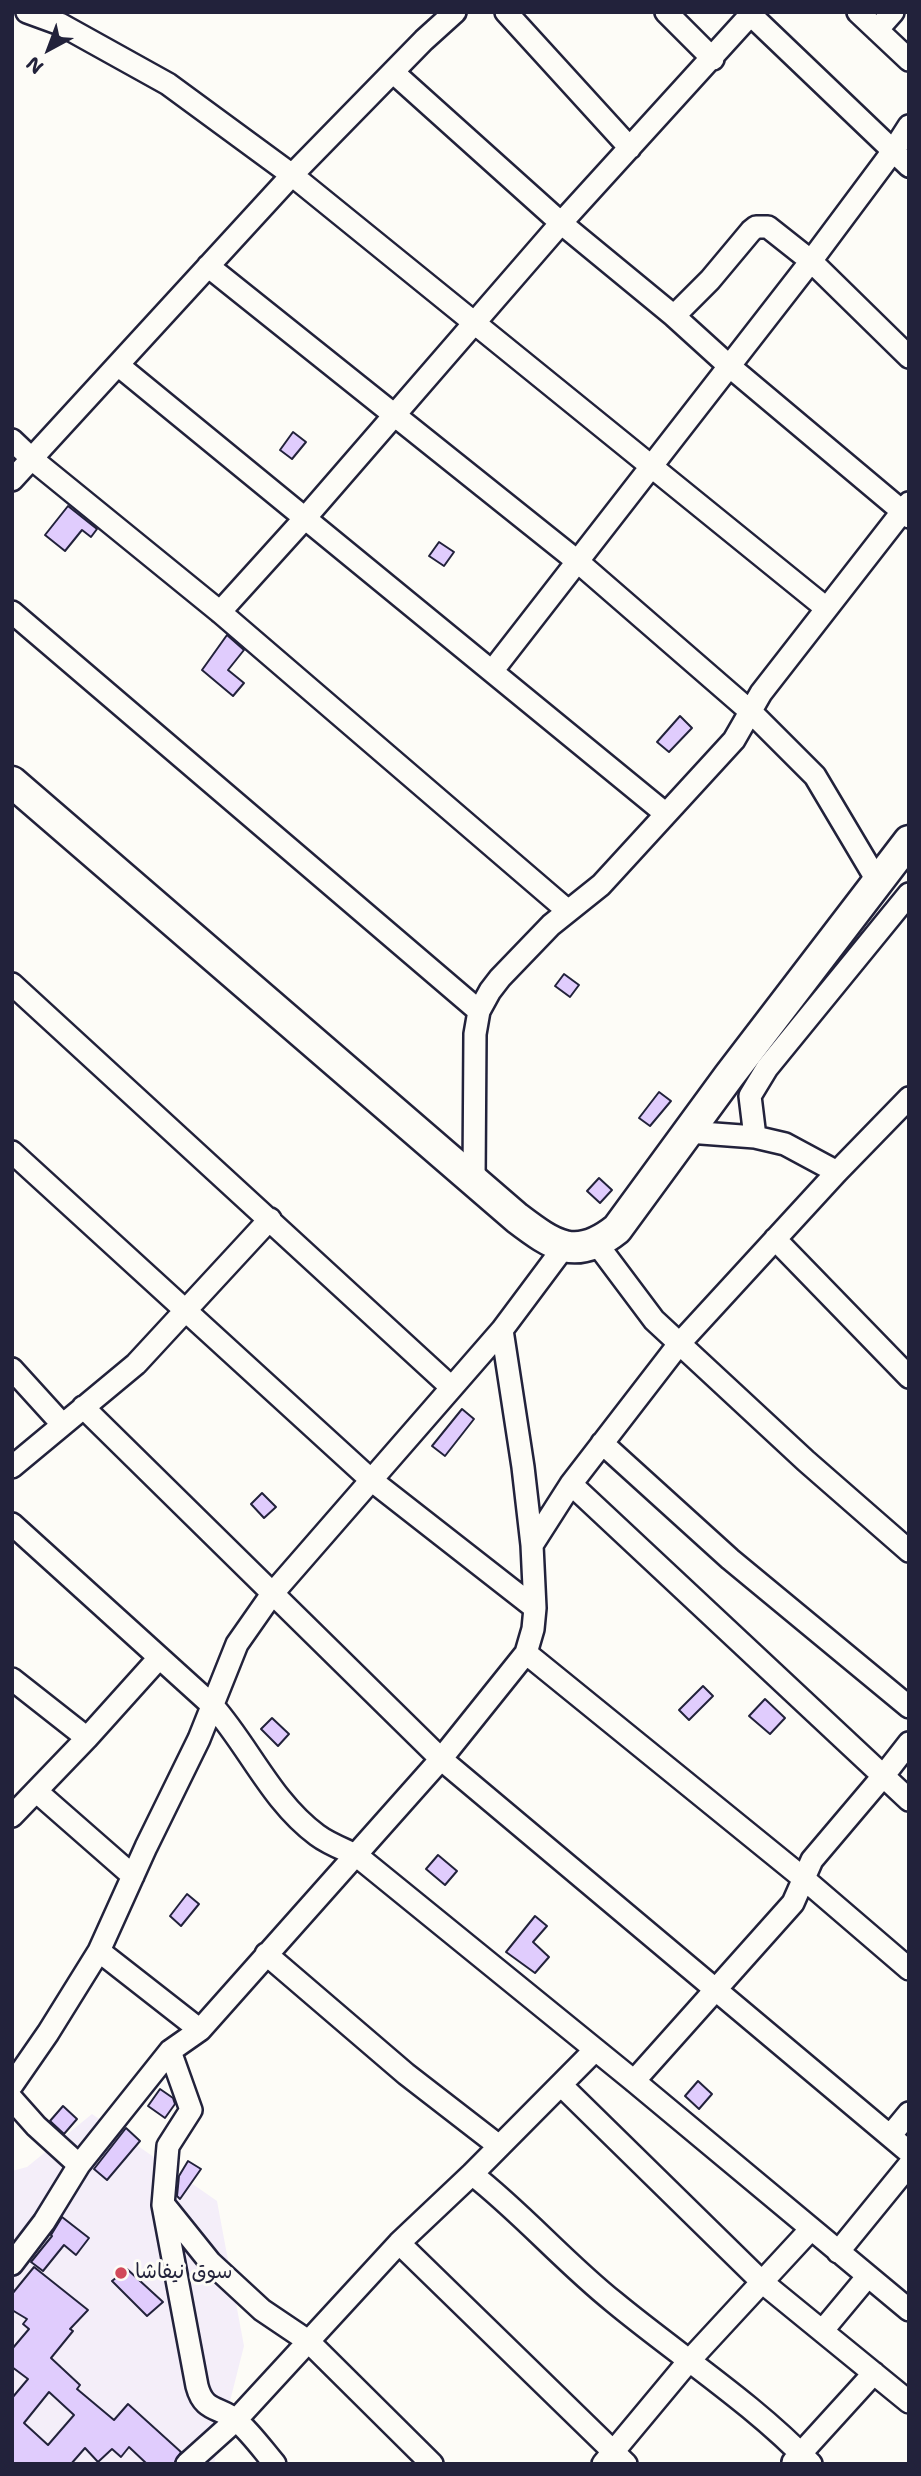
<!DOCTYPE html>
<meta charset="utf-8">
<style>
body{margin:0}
#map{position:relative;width:921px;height:2476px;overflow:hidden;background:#fdfcf7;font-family:"Shantell Sans",sans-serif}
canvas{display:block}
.frame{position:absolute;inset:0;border:14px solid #22223b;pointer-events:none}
.north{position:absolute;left:14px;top:14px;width:70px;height:70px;-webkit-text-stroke:5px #fdfcf7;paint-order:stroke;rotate:221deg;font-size:19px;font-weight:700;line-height:28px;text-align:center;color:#22223b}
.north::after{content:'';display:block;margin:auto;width:24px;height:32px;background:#22223b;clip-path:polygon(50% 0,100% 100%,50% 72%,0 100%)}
</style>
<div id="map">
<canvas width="921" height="2476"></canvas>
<div class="frame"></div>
<div class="north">N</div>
</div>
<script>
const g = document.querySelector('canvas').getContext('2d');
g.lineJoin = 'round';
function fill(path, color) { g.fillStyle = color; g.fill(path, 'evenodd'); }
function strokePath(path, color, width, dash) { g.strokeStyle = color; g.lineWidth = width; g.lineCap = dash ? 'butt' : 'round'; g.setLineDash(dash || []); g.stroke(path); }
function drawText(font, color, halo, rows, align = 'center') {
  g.font = font + ' "Shantell Sans","Playpen Sans Arabic",sans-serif'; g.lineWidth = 6; g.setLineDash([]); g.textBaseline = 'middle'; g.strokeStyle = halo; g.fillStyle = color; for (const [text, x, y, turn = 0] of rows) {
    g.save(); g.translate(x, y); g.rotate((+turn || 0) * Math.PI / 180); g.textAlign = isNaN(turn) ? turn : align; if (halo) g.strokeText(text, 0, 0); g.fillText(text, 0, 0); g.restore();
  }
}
fill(new Path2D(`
 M92 2114 217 2201 244 2346 214 2464H12V2171L27 2167Z`), '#f4eef9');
const building = new Path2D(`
 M293 432 306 442 292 459 280 450Z
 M68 506 97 529 91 537 82 530 65 551 45 535Z
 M439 542 454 552 444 566 429 556Z
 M227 635 244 650 228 670 244 683 233 696 202 670Z
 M680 716 692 728 669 752 657 742Z
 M564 974 579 985 570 997 555 986Z
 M659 1092 671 1101 650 1126 639 1118Z
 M599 1178 612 1190 600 1203 587 1191Z
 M462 1409 474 1419 445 1456 432 1446Z
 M262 1493 276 1507 264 1518 251 1504Z
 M703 1686 713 1696 689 1720 679 1710Z
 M765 1699 785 1718 770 1734 749 1716Z
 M272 1718 289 1734 278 1746 261 1729Z
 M438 1855 457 1871 445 1885 426 1869Z
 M187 1894 199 1904 181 1926 170 1916Z
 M535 1916 547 1926 533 1942 549 1957 535 1973 506 1952Z
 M698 2081 712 2094 699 2109 685 2096Z
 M160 2089 173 2098 175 2104 165 2118 148 2106Z
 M63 2106 77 2119 64 2134 50 2121Z
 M126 2128 140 2141 107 2180 94 2169Z
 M188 2161 201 2169 180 2199 177 2196 179 2176Z
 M62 2217 89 2238 76 2255 64 2245 43 2271 31 2262 52 2236 51 2235Z
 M34 2267 88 2310 70 2329 73 2331 51 2358 80 2385 77 2389 114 2420 128 2404 181 2452 174 2464H147L129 2447 121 2457 112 2449 98 2462 85 2448 71 2464H12V2398L28 2379 12 2367V2349L29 2329 23 2324 27 2319 12 2310V2294ZM49 2392 74 2415 48 2445 24 2423Z
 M127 2269 163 2302 147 2316 112 2281Z`);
fill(building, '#e0ccfd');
strokePath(building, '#22223b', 2);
const minor = new Path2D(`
 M27 12 60 24 168 84 292 175 826 608
 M506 12 630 148
 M666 12 713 59
 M858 12 909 60
 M751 15 909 166
 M877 30 893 12
 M394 73 561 223 674 316 728 365 909 517
 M208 266 577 561 751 712 815 776 878 882
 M674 316 710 280 751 231 756 227H768L811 261 909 357
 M118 365 666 814
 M12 440 32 459 220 612 568 911
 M12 480 292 175 424 40 455 12
 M12 612 479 1011 490 991 500 978 551 925 601 885 734 740 761 693 909 503
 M220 612 306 517 561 223 753 12
 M493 670 811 261 893 151 909 126
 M12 984 451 1387
 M688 1132 755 1137 785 1144 837 1172
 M755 1137 750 1096 767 1068 909 894
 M12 1152 370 1479 535 1608
 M474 1181 475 1034 479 1011
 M775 1239 909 1377
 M597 1244 654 1320 806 1461 909 1551
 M12 1369 62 1424
 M83 1407 441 1759 909 2152
 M602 1443 730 1559 909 1707
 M12 1467 136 1364 270 1219
 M571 1484 909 1800
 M12 1524 213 1706C249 1747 272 1802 317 1835 329 1844 343 1849 356 1855L634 2081 909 2310
 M532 1545 571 1484 679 1344 837 1172 909 1098
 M526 1653 803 1878 909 1969
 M12 1679 87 1738
 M36 1791 133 1876
 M12 1816 87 1738 159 1658
 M99 1951 200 2030
 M266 1954 406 2074 499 2146
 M170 2051 191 2110 168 2146 163 2205 197 2386C204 2413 220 2406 237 2421 251 2433 263 2450 275 2464
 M634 2081 793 1903 812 1860 884 1775 909 1743
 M12 2085 48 2033 99 1951 146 1847 199 1739 237 1644 272 1594 502 1330
 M561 2085 762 2282 909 2402
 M12 2099 36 2126 79 2165
 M890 2136 909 2113
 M472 2174C522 2213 564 2262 614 2302 678 2355 754 2404 811 2464
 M165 2206 210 2262 262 2310 308 2341 432 2464
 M399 2243 626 2464
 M838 2252 909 2165
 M12 2264 44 2222 79 2165 170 2051 200 2030 441 1759 526 1653 533 1629 535 1608 532 1545 523 1467 502 1330 564 1247
 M823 2330 868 2276
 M793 2462 874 2373
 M187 2464 236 2420 399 2243 472 2174 595 2050
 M603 2464 688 2362 811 2229`);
const secondary = new Path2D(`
 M12 782 517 1218C554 1246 576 1262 617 1229L729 1076 909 841`);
strokePath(minor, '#22223b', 26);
strokePath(secondary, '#22223b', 35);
strokePath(minor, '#fdfcf7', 21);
strokePath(secondary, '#fdfcf7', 30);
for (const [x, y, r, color] of [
 [121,2273,7,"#d1495b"]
]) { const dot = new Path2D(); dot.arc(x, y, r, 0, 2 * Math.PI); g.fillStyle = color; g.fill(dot); strokePath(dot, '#fdfcf7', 2.5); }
drawText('21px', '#22223b', '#fdfcf7', [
 ["سوق نيفاشا",135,2273]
], 'left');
</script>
